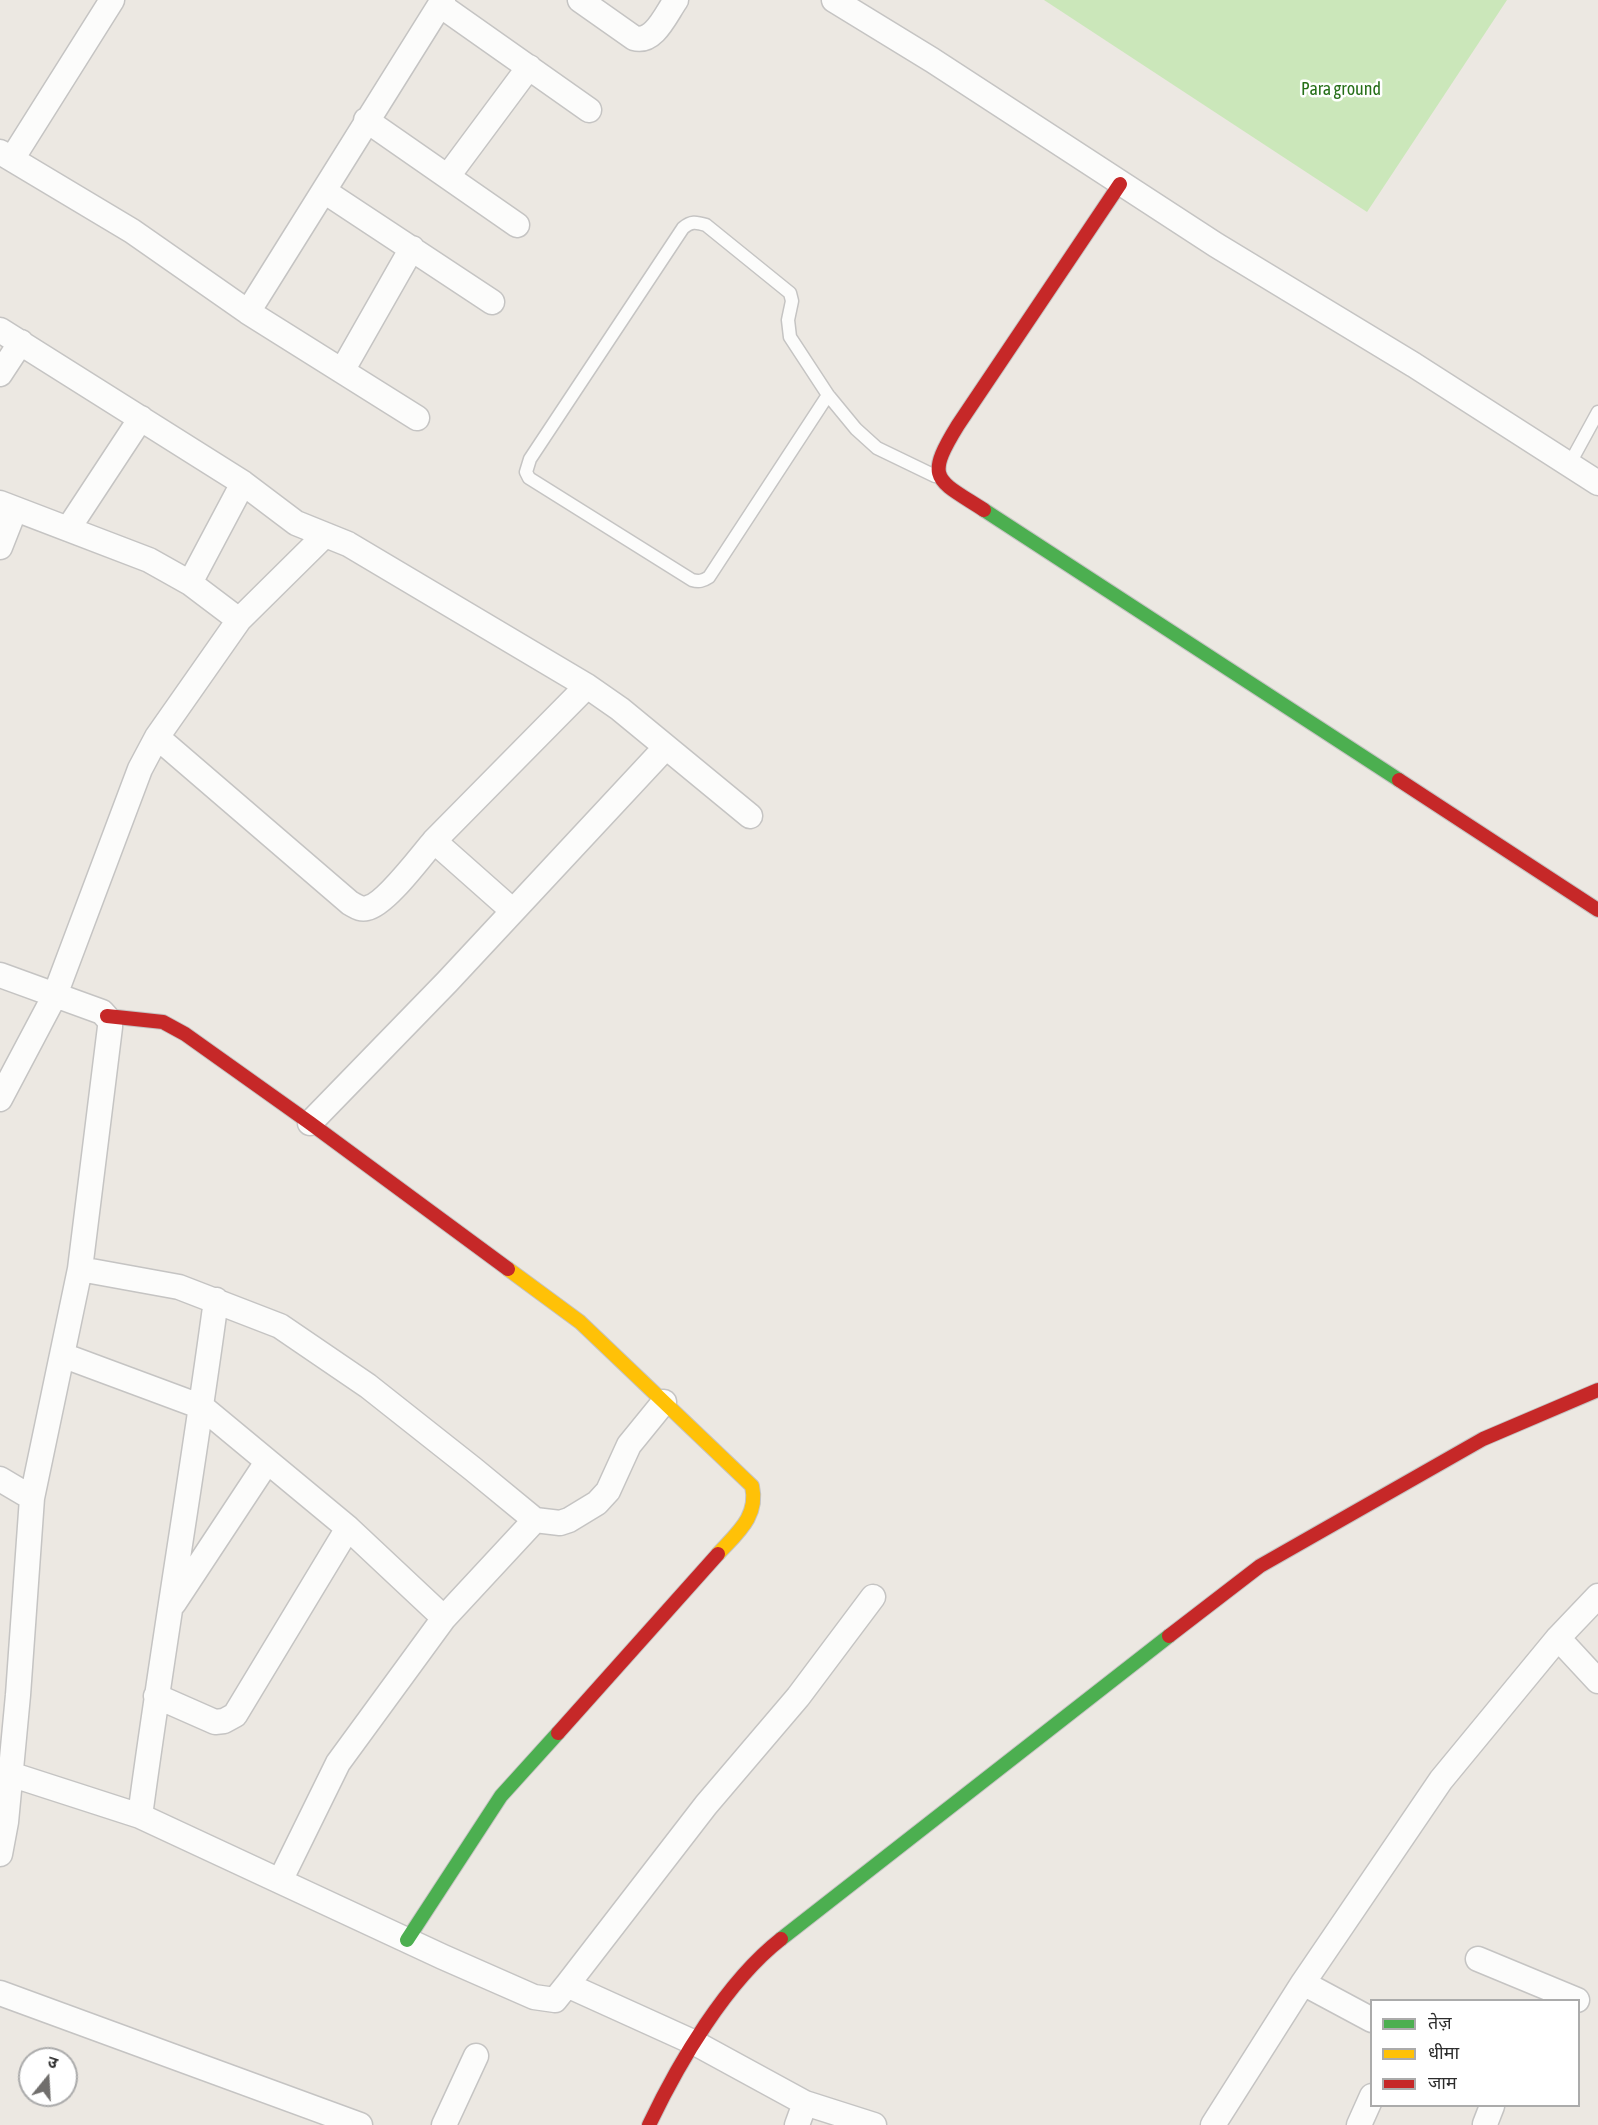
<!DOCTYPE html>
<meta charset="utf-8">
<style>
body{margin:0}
#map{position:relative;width:1598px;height:2125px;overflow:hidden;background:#ece8e2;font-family:"Asap Condensed","Noto Sans Devanagari",sans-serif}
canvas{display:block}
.legend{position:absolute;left:1370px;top:1999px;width:210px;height:108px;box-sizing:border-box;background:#fff;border:2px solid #ababab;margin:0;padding:8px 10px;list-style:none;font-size:18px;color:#2d2d2d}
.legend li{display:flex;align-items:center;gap:12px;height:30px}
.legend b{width:30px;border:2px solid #ababab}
.north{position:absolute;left:18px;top:2047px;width:60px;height:60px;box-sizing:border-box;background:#fff;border:2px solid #ababab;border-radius:50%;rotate:18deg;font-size:16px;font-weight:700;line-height:24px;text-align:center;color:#2d2d2d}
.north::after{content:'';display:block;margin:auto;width:21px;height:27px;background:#706e6c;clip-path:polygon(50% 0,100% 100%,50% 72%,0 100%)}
</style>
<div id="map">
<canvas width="1598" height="2125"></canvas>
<ul class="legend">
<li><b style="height:8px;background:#4caf50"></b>तेज़</li>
<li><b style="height:8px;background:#ffc107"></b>धीमा</li>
<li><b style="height:8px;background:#c62828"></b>जाम</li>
</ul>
<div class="north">उ</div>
</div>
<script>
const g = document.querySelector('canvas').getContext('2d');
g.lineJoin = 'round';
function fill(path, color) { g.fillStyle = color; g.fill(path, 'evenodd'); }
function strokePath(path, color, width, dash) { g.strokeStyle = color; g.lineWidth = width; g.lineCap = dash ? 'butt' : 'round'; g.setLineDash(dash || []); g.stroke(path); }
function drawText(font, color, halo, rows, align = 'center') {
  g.font = font + ' "Asap Condensed",sans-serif'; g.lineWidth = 5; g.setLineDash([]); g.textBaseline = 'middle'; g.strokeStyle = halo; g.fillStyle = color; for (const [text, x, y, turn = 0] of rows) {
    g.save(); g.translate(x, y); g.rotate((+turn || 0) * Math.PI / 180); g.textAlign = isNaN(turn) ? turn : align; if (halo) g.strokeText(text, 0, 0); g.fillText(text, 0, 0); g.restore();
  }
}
fill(new Path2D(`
 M1044 0H1507L1367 212Z`), '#cbe7ba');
const lane = new Path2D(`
 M828 395 709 577C703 581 699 582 692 580L529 478 526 472 530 459 683 228C691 221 696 222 706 225L790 293 792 301 788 320 790 337 828 395 856 429 877 448 935 476
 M1569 465 1598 412`);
const street = new Path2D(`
 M580 0 634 38C654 44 666 14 676 0
 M834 0 932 60 1216 245 1414 365 1598 483
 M440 5 589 110
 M366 120 517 225
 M0 152 132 231 248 312
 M12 159 112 0
 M448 176 529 67
 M324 191 492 302
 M0 330 243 483 296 523 348 544 587 686 620 709 750 816
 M342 371 412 248
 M0 374 21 342
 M417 418 248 312 443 0
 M0 503 149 560 190 583 239 620
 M68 529 141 418
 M0 547 15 509
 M190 583 243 483
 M157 737 350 903C356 906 360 910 367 908 385 905 421 856 434 841
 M513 911 434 841 587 686
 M0 975 102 1012 110 1021V1027L80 1269 32 1498 18 1695 6 1822 0 1854
 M0 1099 55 995 140 769 157 737 239 620 324 536
 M310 1123 447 982 666 747
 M80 1269 179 1287 280 1326 368 1386 473 1469 535 1520 444 1618 338 1763 280 1881
 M62 1355 202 1407 348 1528 444 1618
 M0 1479 32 1498
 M535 1520 560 1523 569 1520 597 1503 608 1491 629 1445 664 1402
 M174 1603 267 1462
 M1558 1638 1598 1681
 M156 1696 215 1722 224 1721 235 1715 348 1528
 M10 1774 140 1816 443 1957 534 1997 555 2000 567 1985 695 2043 805 2103 874 2125
 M140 1816C163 1643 193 1472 216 1300
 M1478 1959 1577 2000
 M1303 1983 1372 2020
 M567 1985 706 1805 798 1697 873 1597
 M0 1993 360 2125
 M1485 2124 1492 2106
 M444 2125 476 2056
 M797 2125 805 2103
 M1213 2125 1303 1983 1441 1780 1558 1638 1598 1596
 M1359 2125 1372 2096`);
const fast = new Path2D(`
 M984 510 1399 780
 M781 1939 1169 1636
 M407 1940 501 1796 558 1733`);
const slow = new Path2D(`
 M508 1269 580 1322 752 1486C759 1516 737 1533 718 1554`);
const jam = new Path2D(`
 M984 510C936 479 924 480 958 425L1120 184
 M1399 780 1598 910
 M107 1016 163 1022 185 1034 310 1123 508 1269
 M1169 1636 1260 1566 1483 1439 1598 1390
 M558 1733 718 1554
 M649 2125C679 2062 726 1982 781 1939`);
strokePath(lane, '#c5c4c3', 15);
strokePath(street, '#c5c4c3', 27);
strokePath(fast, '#c5c4c3', 16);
strokePath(slow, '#c5c4c3', 16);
strokePath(jam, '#c5c4c3', 16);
strokePath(lane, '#fcfcfb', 12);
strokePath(street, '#fcfcfb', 24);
strokePath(fast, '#4caf50', 14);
strokePath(slow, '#ffc107', 14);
strokePath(jam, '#c62828', 14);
drawText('18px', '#266f18', '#fff', [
 ["Para ground",1341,89]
]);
</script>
